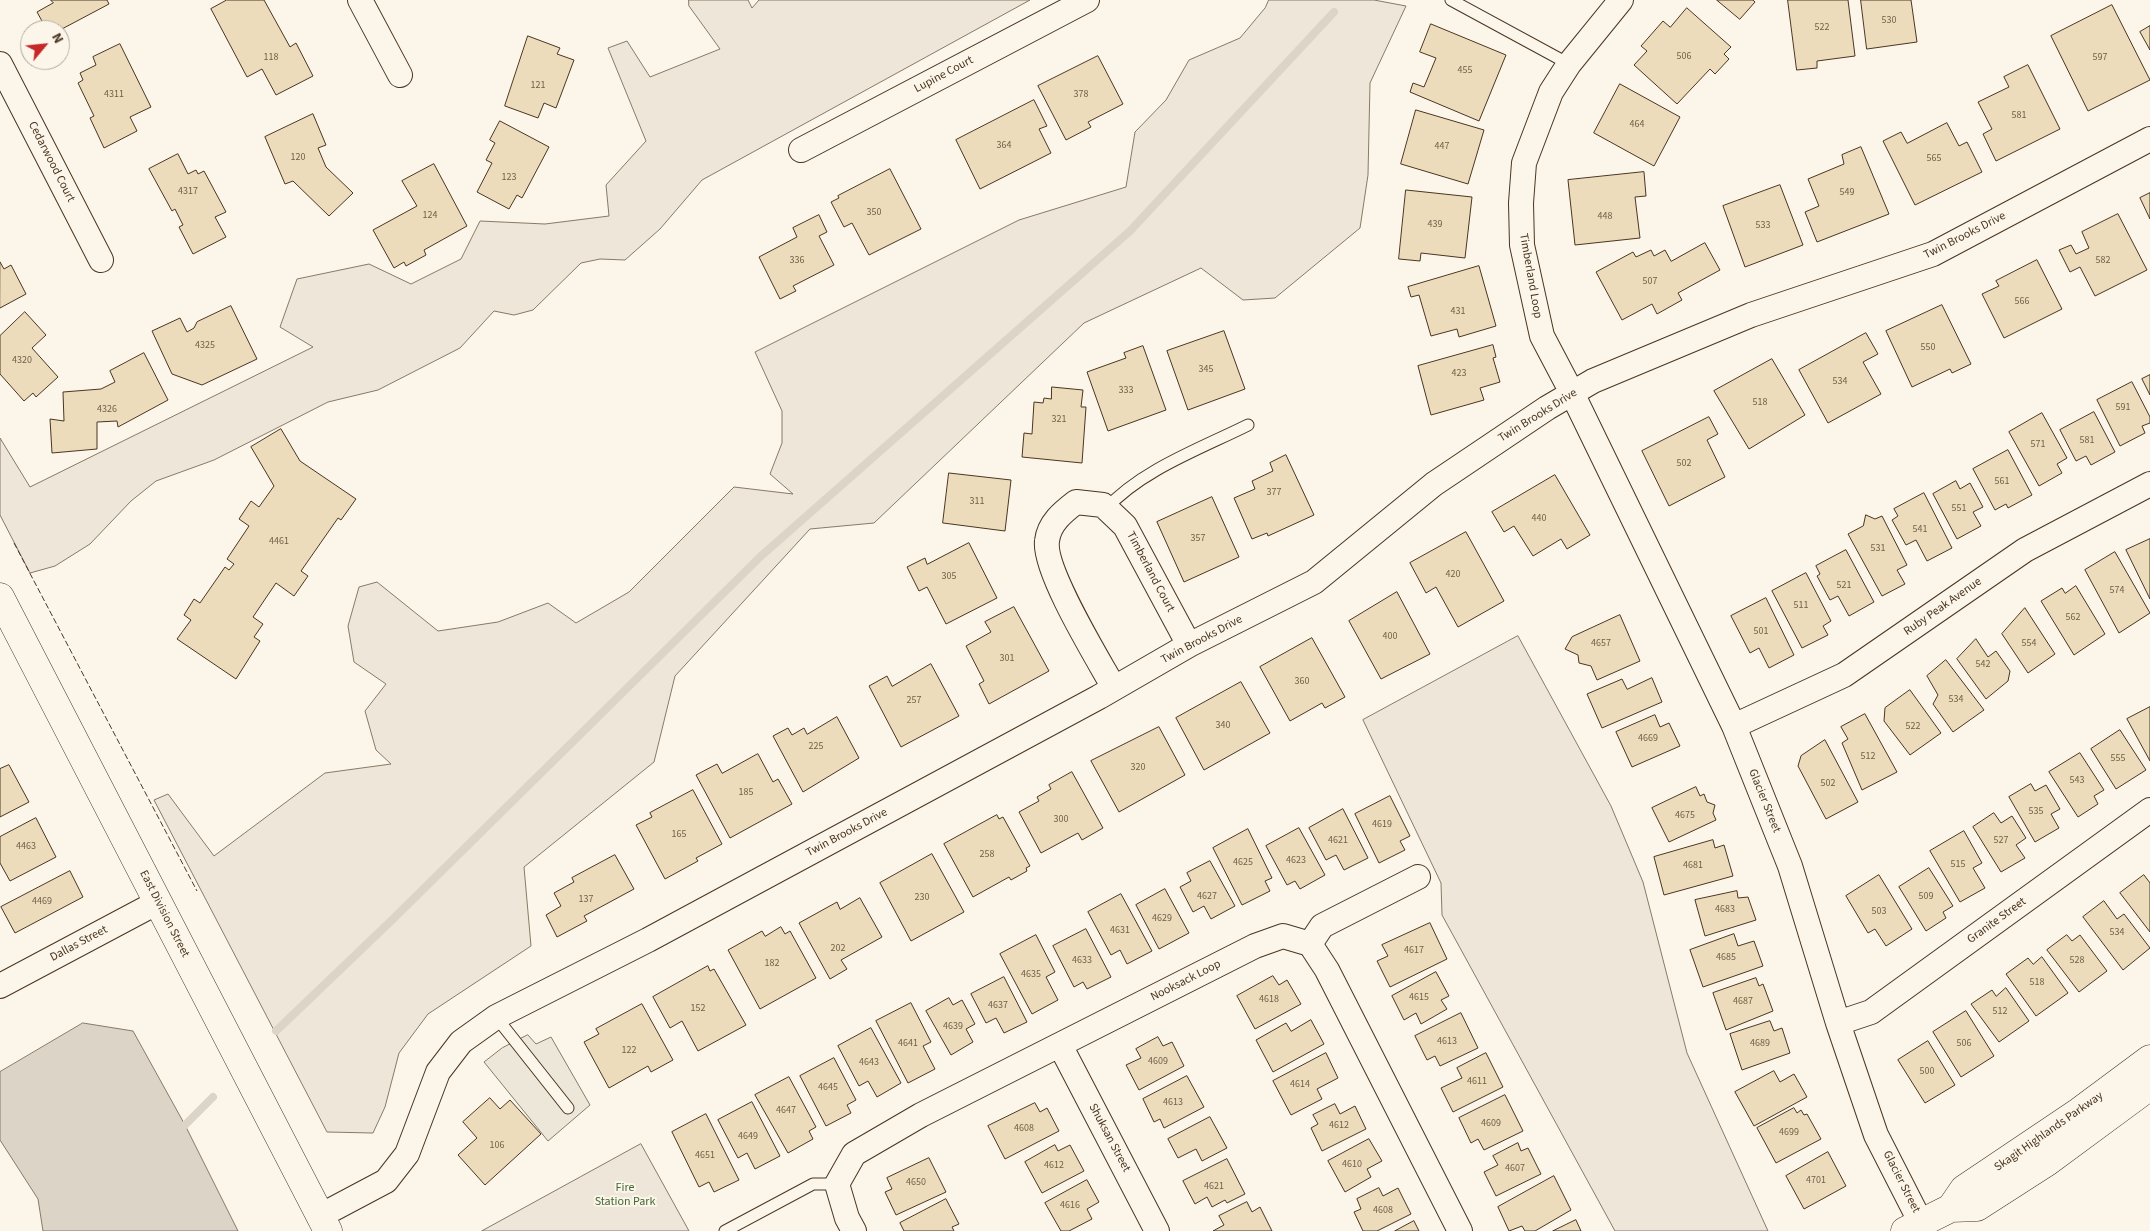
<!DOCTYPE html>
<style>
body{margin:0}
#map{position:relative;width:2150px;height:1231px;overflow:hidden;background:#fbf6e9;font-family:"Source Sans 3",sans-serif}
canvas{display:block}
.north{position:absolute;left:20px;top:20px;width:50px;height:50px;box-sizing:border-box;background:#fbf6e9;border:1px solid #b4a999;border-radius:50%;rotate:62deg;font-size:14px;font-weight:700;line-height:20px;text-align:center;color:#4a3520}
.north::after{content:'';display:block;margin:auto;width:18px;height:22px;background:#c62828;clip-path:polygon(50% 0,100% 100%,50% 72%,0 100%)}
</style>
<div id="map">
<canvas width="2150" height="1231"></canvas>
<div class="north">N</div>
</div>
<script>
const g = document.querySelector('canvas').getContext('2d');
g.lineJoin = 'round';
function fill(path, color) { g.fillStyle = color; g.fill(path, 'evenodd'); }
function strokePath(path, color, width, dash) { g.strokeStyle = color; g.lineWidth = width; g.lineCap = dash ? 'butt' : 'round'; g.setLineDash(dash || []); g.stroke(path); }
function drawText(font, color, halo, rows, align = 'center') {
  g.font = font + ' "Source Sans 3",sans-serif'; g.lineWidth = 4; g.setLineDash([]); g.textBaseline = 'middle'; g.strokeStyle = halo; g.fillStyle = color; for (const [text, x, y, turn = 0] of rows) {
    g.save(); g.translate(x, y); g.rotate((+turn || 0) * Math.PI / 180); g.textAlign = isNaN(turn) ? turn : align; if (halo) g.strokeText(text, 0, 0); g.fillText(text, 0, 0); g.restore();
  }
}
const green = new Path2D(`
 M689 0H748L752 8 759 0H1030L702 180 660 229 625 260 600 259 581 263 533 310 514 315 494 311 460 348 378 390 328 402 214 460 156 481 131 501 90 544 55 566 30 573 0 515V438L30 487 313 347 280 327 297 279 369 264 411 284 461 259 480 221 545 224 609 216 606 185 646 141 608 48 627 41 650 77 720 49 689 6Z
 M1269 0H1374L1406 6 1370 83 1368 175 1360 228 1275 298 1243 300 1201 268 1084 323 874 523 810 529 675 676 654 762 524 867 531 946 428 1014 399 1053 385 1107 373 1133 327 1132 154 800 168 794 214 856 325 773 391 764 376 750 365 711 386 684 354 662 348 626 359 587 377 582 438 631 498 622 548 603 576 623 629 592 734 487 793 494 770 474 782 443V411L755 352 1019 220 1126 187 1135 132 1166 100 1189 60 1240 38 1265 8Z
 M1518 636 1611 806 1643 882 1687 1053 1768 1231H1615L1442 915 1441 883 1363 720Z
 M641 1144 689 1231H482Z`);
fill(green, '#ede6d9');
strokePath(green, '#887966', 1);
const parking = new Path2D(`
 M528 1035 536 1044 551 1037 590 1105 548 1141 484 1062 502 1048Z`);
fill(parking, '#ede7d9');
strokePath(parking, '#887966', 1);
const water = new Path2D(`
 M83 1023 133 1031 185 1125 238 1231H43L38 1199 0 1140V1072Z`);
fill(water, '#dcd4c6');
strokePath(water, '#887966', 1);
strokePath(new Path2D(`
 M276 1031 392 920 760 557 1130 231 1334 12
 M178 1132 213 1097`), '#dcd4c6', 8);
const building = new Path2D(`
 M51 0H107L109 4 60 30H47L37 12 53 3Z
 M227 0H264L290 47 296 43 313 76 276 95 262 69 247 77 211 9Z
 M1717 0H1753L1755 2 1740 19Z
 M1788 0H1848L1855 56 1817 61V68L1797 70Z
 M1861 0H1911L1917 42 1867 49Z
 M2112 5 2150 80 2088 111 2051 36Z
 M1687 8 1731 47 1724 54 1729 59 1715 74 1710 69 1677 104 1634 65 1647 51 1641 46 1663 21 1670 27Z
 M1431 24 1506 55 1479 121 1410 92 1413 83 1424 87 1436 58 1420 52Z
 M2150 26V50L2140 32Z
 M528 36 560 48 557 54 574 60 556 108 544 103 538 118 505 106Z
 M120 44 151 107 130 117 137 131 104 148 90 118 94 116 78 83 83 80 80 73 96 65 93 57Z
 M1098 56 1123 104 1088 122 1091 127 1066 140 1038 86Z
 M2028 65 2060 129 1996 161 1983 134 1992 129 1978 102 2009 87 2004 77Z
 M1620 84 1680 117 1654 166 1594 133Z
 M1034 100 1047 126 1039 129 1051 153 980 189 956 140Z
 M1416 110 1484 130 1468 184 1401 164Z
 M313 114 326 145 318 148 326 167 353 193 329 216 293 181 285 184 265 137Z
 M500 121 549 147 522 198 517 195 509 209 477 192 492 163 486 160 495 143 490 140Z
 M1947 123 1959 146 1967 142 1982 172 1915 205 1883 141 1901 132 1907 143Z
 M1861 147 1889 214 1817 242 1805 212 1819 206 1808 179 1844 164 1842 155Z
 M178 154 188 174 196 170 198 174 204 171 226 212 215 217 226 237 193 254 179 227 183 225 175 209 172 211 149 169Z
 M434 164 467 226 424 250 426 255 406 266 404 262 394 268 373 230 417 206 402 181Z
 M890 169 921 229 869 255 852 223 844 227 831 202 839 198 838 196Z
 M1644 172 1646 196 1635 197 1640 238 1575 245 1568 180Z
 M1780 185 1803 245 1745 267 1723 206Z
 M1406 190 1472 197 1465 258 1421 253 1420 261 1399 259Z
 M2150 193V219L2140 198Z
 M2118 214 2147 270 2095 296 2080 267 2070 272 2059 250 2071 245 2076 254 2089 248 2082 232Z
 M819 215 827 232 819 236 834 265 793 286 796 291 780 299 759 257 797 237 793 228Z
 M1705 243 1720 270 1678 293 1682 300 1657 314 1652 304 1622 320 1596 272 1633 252 1636 257 1651 250 1654 256 1665 250 1671 261Z
 M2037 260 2062 309 2004 338 1982 294 1999 286 1996 281Z
 M0 262 4 269 11 265 26 294 0 308Z
 M1479 266 1496 326 1459 337 1457 329 1431 336 1419 295 1411 297 1408 287Z
 M1942 305 1971 364 1952 373 1950 369 1912 387 1886 331Z
 M231 306 257 359 202 385 172 374 152 331 180 318 187 332 194 328 197 322Z
 M25 312 46 335 32 348 58 377 36 397 33 393 24 401 0 374V336Z
 M1224 331 1245 389 1188 410 1167 351Z
 M1866 333 1878 354 1863 362 1881 394 1828 423 1799 370Z
 M1493 345 1496 357 1493 358 1500 382 1480 388 1484 400 1431 415 1418 366Z
 M1143 346 1166 410 1108 431 1087 372 1126 358 1124 353Z
 M144 353 168 400 118 427 117 421 97 422V449L52 453 50 419 64 421 63 392 101 389 115 382 110 371Z
 M1772 359 1805 415 1749 449 1714 391Z
 M2150 375V395L2142 379Z
 M2132 382 2150 417V423L2142 426 2145 433 2120 446 2097 400Z
 M1052 387 1083 390 1081 407H1086L1082 463 1022 457 1024 433 1032 434 1034 402 1043 403 1044 398 1051 399Z
 M2094 412 2115 452 2091 465 2086 456 2076 461 2060 430Z
 M2042 413 2067 458 2057 464 2062 473 2039 486 2009 432Z
 M1709 417 1718 434 1707 440 1725 477 1669 506 1642 451Z
 M281 429 300 461 356 499 341 520 338 518 301 571 308 576 294 596 276 583 253 617 263 624 254 637 260 641 236 679 177 639 191 620 184 615 194 599 200 603 225 567 229 570 234 564 227 559 249 526 239 519 251 501 259 507 274 486 251 447Z
 M2008 450 2032 495 2008 508 2006 504 1995 510 1973 469Z
 M1286 455 1314 515 1268 536 1267 533 1252 539 1234 498 1255 489 1252 481 1273 471 1270 463Z
 M949 473 1011 480 1005 531 943 523Z
 M1555 475 1590 535 1567 549 1561 539 1533 556 1514 526 1504 532 1492 512Z
 M1956 481 1960 489 1970 483 1983 507 1973 512 1981 526 1957 539 1933 494Z
 M1924 493 1952 548 1927 561 1916 540 1906 545 1892 520 1898 516 1894 509Z
 M1212 497 1239 557 1184 582 1157 522Z
 M1866 515 1875 519 1882 516 1907 565 1897 570 1905 584 1882 596 1848 534 1863 526Z
 M1466 532 1504 601 1458 627 1436 587 1426 593 1410 563Z
 M2150 539V599L2126 550Z
 M969 543 997 598 946 624 927 587 919 591 907 567 925 558 927 564Z
 M1846 550 1874 602 1849 616 1838 596 1830 600 1817 576 1820 574 1816 566Z
 M2115 552 2150 613 2119 633 2085 570Z
 M1806 573 1831 621 1823 626 1828 635 1802 648 1772 591Z
 M2076 586 2105 634 2074 655 2041 601 2062 588 2065 593Z
 M1397 592 1430 654 1381 679 1349 621Z
 M1766 598 1794 655 1769 668 1759 648 1750 653 1731 616Z
 M1014 607 1049 671 989 704 979 684 984 681 966 646 991 632 985 622Z
 M2025 608 2055 654 2028 673 2002 634Z
 M1620 615 1640 661 1597 680 1591 666 1579 663 1578 655 1565 649 1572 637Z
 M1312 638 1345 697 1325 708 1322 703 1290 721 1260 667Z
 M1976 639 1988 657 1996 651 2010 671 2008 681 1986 699 1957 659Z
 M1946 660 1984 710 1953 732 1933 704 1938 695 1927 676Z
 M931 664 959 716 901 747 869 686 887 676 892 686Z
 M1652 678 1662 702 1602 728 1587 694 1622 679 1627 689Z
 M1241 682 1270 733 1204 770 1176 718Z
 M1910 690 1941 733 1910 755 1884 721 1885 708Z
 M2150 707V761L2127 719Z
 M1865 714 1897 772 1862 790 1842 743 1848 739 1841 727Z
 M1655 715 1660 727 1669 723 1680 746 1632 767 1616 732Z
 M837 717 859 758 803 792 773 736 788 728 792 735 804 728 807 734Z
 M1159 727 1185 775 1119 812 1091 761Z
 M2120 730 2146 770 2116 789 2091 749Z
 M1825 740 1858 802 1826 819 1798 766 1801 756Z
 M2080 753 2104 790 2094 796 2098 804 2078 817 2049 772Z
 M758 754 773 782 778 779 792 804 730 838 696 775 717 764 722 773Z
 M9 765 29 802 0 817V769Z
 M1072 772 1103 828 1082 840 1078 833 1041 853 1019 812 1039 801 1037 797 1051 789 1049 785Z
 M2031 784 2035 791 2046 785 2060 809 2051 814 2059 828 2035 842 2009 797Z
 M1696 787 1700 796 1704 794 1707 802 1715 805 1713 813 1716 820 1669 842 1652 808Z
 M693 790 722 844 696 858 698 861 665 879 636 825 652 817 650 813Z
 M1390 796 1410 836 1400 841 1405 850 1379 863 1355 814Z
 M1343 809 1368 858 1344 870 1336 855 1326 860 1309 828Z
 M1994 813 2001 823 2012 816 2026 838 2016 845 2025 858 2001 872 1973 827Z
 M997 815 999 819 1003 817 1030 866 1026 868 1027 871 1011 880 1009 877 973 897 944 844Z
 M36 818 56 857 10 881 0 863V837Z
 M1299 828 1325 875 1300 889 1295 881 1287 885 1266 846Z
 M1248 829 1272 878 1265 881 1270 891 1242 905 1213 848Z
 M1964 831 1982 863 1973 868 1985 888 1960 902 1930 851Z
 M1713 840 1715 848 1724 845 1733 876 1664 895 1654 857Z
 M932 854 964 912 911 941 880 883Z
 M615 855 634 889 584 916 587 921 557 937 546 915 561 906 554 893 574 882 572 878Z
 M1210 861 1235 906 1211 919 1204 906 1193 912 1180 887 1191 881 1187 873Z
 M1929 868 1953 906 1943 912 1946 918 1926 931 1899 887Z
 M70 871 83 897 15 933 1 907Z
 M1879 875 1912 929 1886 946 1875 929 1868 933 1846 896Z
 M2144 875 2150 883V932L2120 893Z
 M1165 889 1189 933 1159 949 1136 905Z
 M1737 891 1738 898 1748 897 1756 920 1705 936 1695 900Z
 M1121 894 1152 951 1127 964 1120 950 1111 955 1088 912Z
 M860 898 882 937 841 960 847 969 830 979 799 923 837 902 840 909Z
 M2104 901 2117 919 2124 914 2150 948 2123 970 2083 917Z
 M1430 923 1447 959 1390 987 1377 961 1388 956 1382 945Z
 M781 927 785 934 790 931 816 978 760 1009 728 950 762 931 765 936Z
 M1086 929 1111 977 1087 989 1083 982 1074 987 1053 946Z
 M1734 934 1738 946 1754 941 1763 966 1703 987 1690 950Z
 M1036 935 1055 972 1046 977 1058 1000 1032 1014 1000 954Z
 M2067 935 2072 941 2080 935 2107 971 2079 992 2047 950Z
 M2042 957 2068 993 2036 1016 2006 974 2028 958 2033 964Z
 M708 966 710 971 714 969 746 1025 698 1051 682 1021 670 1028 653 997Z
 M1436 972 1449 996 1441 1000 1447 1009 1421 1024 1416 1013 1404 1020 1392 996Z
 M1273 976 1279 985 1287 980 1301 1004 1255 1029 1237 996Z
 M1004 977 1027 1022 1004 1033 996 1018 986 1023 971 994Z
 M1756 978 1759 986 1763 984 1773 1011 1726 1030 1713 993Z
 M2006 988 2029 1021 1999 1042 1971 1004 1992 990 1996 996Z
 M949 998 953 1005 962 1000 975 1024 966 1029 973 1042 951 1055 926 1011Z
 M911 1003 931 1042 923 1046 935 1069 908 1083 876 1021Z
 M642 1004 673 1060 651 1072 648 1066 609 1088 584 1042 599 1034 596 1029Z
 M1966 1011 1994 1056 1961 1077 1933 1032Z
 M1461 1013 1478 1048 1440 1066 1435 1056 1427 1060 1415 1036Z
 M1311 1020 1324 1044 1273 1072 1256 1040 1286 1023 1291 1031Z
 M1770 1021 1774 1031 1782 1028 1790 1053 1742 1070 1730 1034Z
 M871 1028 901 1083 877 1097 868 1081 859 1086 838 1046Z
 M1158 1037 1163 1046 1172 1042 1184 1066 1139 1090 1126 1065 1141 1058 1136 1049Z
 M1928 1041 1955 1085 1925 1103 1898 1060Z
 M1326 1053 1338 1078 1317 1089 1322 1099 1291 1115 1273 1081Z
 M1486 1053 1503 1087 1453 1112 1441 1088 1462 1078 1457 1068Z
 M834 1058 856 1100 847 1105 851 1113 826 1126 800 1076Z
 M1774 1071 1780 1082 1794 1074 1807 1097 1754 1126 1735 1092Z
 M1187 1076 1204 1107 1164 1128 1160 1119 1154 1122 1143 1099Z
 M789 1077 816 1127 809 1131 813 1139 788 1153 755 1095Z
 M1505 1095 1523 1131 1484 1150 1478 1139 1471 1143 1459 1118Z
 M490 1098 500 1109 510 1100 541 1134 485 1185 458 1155 477 1138 463 1122Z
 M752 1102 780 1156 755 1169 747 1153 738 1158 718 1120Z
 M1035 1103 1040 1112 1047 1108 1059 1131 1005 1159 988 1126Z
 M1335 1104 1340 1114 1355 1106 1366 1129 1322 1151 1311 1128 1318 1124 1313 1115Z
 M1794 1108 1797 1113 1801 1110 1804 1115 1807 1114 1821 1139 1776 1163 1757 1128Z
 M706 1114 739 1180 714 1192 709 1182 699 1187 672 1132Z
 M1210 1117 1227 1148 1202 1161 1196 1149 1178 1158 1168 1139Z
 M1369 1139 1382 1161 1367 1169 1371 1177 1345 1192 1328 1161Z
 M1518 1143 1521 1151 1528 1148 1541 1174 1496 1196 1484 1172 1498 1165 1493 1156Z
 M1055 1145 1058 1151 1070 1145 1084 1171 1042 1193 1025 1162Z
 M1828 1152 1846 1186 1804 1209 1786 1176Z
 M929 1158 946 1192 896 1215 885 1192 892 1189 887 1178Z
 M1227 1159 1245 1194 1227 1203 1225 1200 1212 1207 1207 1197 1195 1204 1183 1181Z
 M1554 1176 1571 1210 1535 1231H1525L1522 1226 1509 1231 1498 1207Z
 M1087 1180 1099 1202 1087 1209 1092 1219 1069 1231H1061L1045 1203Z
 M1379 1188 1383 1196 1398 1188 1411 1214 1377 1231H1363L1354 1212 1361 1209 1357 1199Z
 M946 1199 959 1224 952 1227 954 1231H904L900 1223Z
 M1247 1202 1252 1212 1260 1207 1272 1231H1213L1224 1225 1219 1216Z
 M1576 1220 1581 1231H1553Z
 M1414 1221 1419 1231H1395Z`);
fill(building, '#ecdcbc');
strokePath(building, '#4a3520', 1);
const lane = new Path2D(`
 M1451 0 1569 64
 M1106 509C1141 470 1202 448 1248 425
 M496 1017 568 1108
 M725 1231 813 1184H837`);
const street = new Path2D(`
 M360 0 400 75
 M1621 0 1569 64 1551 92 1524 163 1521 203 1522 245 1542 336 1572 393 1734 726 1790 866 1838 1023 1876 1135 1921 1223
 M0 64 101 260
 M801 150 1087 0
 M1114 688C1098 659 1043 570 1047 541 1049 523 1063 512 1076 502L1103 505 1125 526 1189 645
 M1734 726 1844 675 2025 550 2150 484
 M1310 944 1322 926 1418 877
 M0 986 158 902
 M1838 1023 1871 1012 2150 810
 M1060 1045 1157 1231
 M320 1216 386 1181 407 1154 438 1072 461 1042 496 1017 648 940 1099 697 1189 645 1314 582 1434 484 1547 408 1593 381 1751 315 1933 254 2150 139
 M854 1231 847 1218 837 1184 854 1154 921 1115 1255 946 1283 936 1310 944 1327 970 1460 1231`);
const secondary = new Path2D(`
 M0 597 328 1231
 M1951 1208 1964 1189 2080 1111 2150 1059
 M1905 1231 1951 1208 1977 1207 2047 1162 2150 1086`);
strokePath(lane, '#4a3520', 13);
strokePath(street, '#4a3520', 26);
strokePath(secondary, '#4a3520', 29);
strokePath(lane, '#fbf6e9', 11);
strokePath(street, '#fbf6e9', 24);
strokePath(secondary, '#fbf6e9', 28);
strokePath(new Path2D(`
 M14 543 197 891`), '#4a3520', 1, [6, 2.5]);
drawText('10px', '#725f47', null, [
 ["530",1889,21],
 ["522",1822,28],
 ["506",1684,57],
 ["118",271,58],
 ["597",2100,58],
 ["455",1465,71],
 ["121",538,86],
 ["4311",114,95],
 ["378",1081,95],
 ["581",2019,116],
 ["464",1637,125],
 ["364",1004,146],
 ["447",1442,147],
 ["120",298,158],
 ["565",1934,159],
 ["123",509,178],
 ["4317",188,192],
 ["549",1847,193],
 ["350",874,213],
 ["124",430,216],
 ["448",1605,217],
 ["439",1435,225],
 ["533",1763,226],
 ["336",797,261],
 ["582",2103,261],
 ["507",1650,282],
 ["566",2022,302],
 ["431",1458,312],
 ["4325",205,346],
 ["550",1928,348],
 ["4320",22,361],
 ["345",1206,370],
 ["423",1459,374],
 ["534",1840,382],
 ["333",1126,391],
 ["518",1760,403],
 ["591",2123,408],
 ["4326",107,410],
 ["321",1059,420],
 ["581",2087,441],
 ["571",2038,445],
 ["502",1684,464],
 ["561",2002,482],
 ["377",1274,493],
 ["311",977,502],
 ["551",1959,509],
 ["440",1539,519],
 ["541",1920,530],
 ["357",1198,539],
 ["4461",279,542],
 ["531",1878,549],
 ["420",1453,575],
 ["305",949,577],
 ["521",1844,586],
 ["574",2117,591],
 ["511",1801,606],
 ["562",2073,618],
 ["501",1761,632],
 ["400",1390,637],
 ["4657",1601,644],
 ["554",2029,644],
 ["301",1007,659],
 ["542",1983,665],
 ["360",1302,682],
 ["534",1956,700],
 ["257",914,701],
 ["340",1223,726],
 ["522",1913,727],
 ["4669",1648,739],
 ["225",816,747],
 ["512",1868,757],
 ["555",2118,759],
 ["320",1138,768],
 ["543",2077,781],
 ["502",1828,784],
 ["185",746,793],
 ["535",2036,812],
 ["4675",1685,816],
 ["300",1061,820],
 ["4619",1382,825],
 ["165",679,835],
 ["4621",1338,841],
 ["527",2001,841],
 ["4463",26,847],
 ["258",987,855],
 ["4623",1296,861],
 ["4625",1243,863],
 ["515",1958,865],
 ["4681",1693,866],
 ["4627",1207,897],
 ["509",1926,897],
 ["230",922,898],
 ["137",586,900],
 ["4469",42,902],
 ["4683",1725,910],
 ["503",1879,912],
 ["4629",1162,919],
 ["4631",1120,931],
 ["534",2117,933],
 ["202",838,949],
 ["4617",1414,951],
 ["4685",1726,958],
 ["4633",1082,961],
 ["528",2077,961],
 ["182",772,964],
 ["4635",1031,975],
 ["518",2037,983],
 ["4615",1419,998],
 ["4618",1269,1000],
 ["4687",1743,1002],
 ["4637",998,1006],
 ["152",698,1009],
 ["512",2000,1012],
 ["4639",953,1027],
 ["4613",1447,1042],
 ["4641",908,1044],
 ["4689",1760,1044],
 ["506",1964,1044],
 ["122",629,1051],
 ["4609",1158,1062],
 ["4643",869,1063],
 ["500",1927,1072],
 ["4611",1477,1082],
 ["4614",1300,1085],
 ["4645",828,1088],
 ["4613",1173,1103],
 ["4647",786,1111],
 ["4609",1491,1124],
 ["4612",1339,1126],
 ["4608",1024,1129],
 ["4699",1789,1133],
 ["4649",748,1137],
 ["106",497,1146],
 ["4651",705,1156],
 ["4610",1352,1165],
 ["4612",1054,1166],
 ["4607",1515,1169],
 ["4701",1816,1181],
 ["4650",916,1183],
 ["4621",1214,1187],
 ["4616",1070,1206],
 ["4608",1383,1211]
]);
drawText('12px', '#4a3520', '#fbf6e9', [
 ["Lupine Court",944,75,-28],
 ["Cedarwood Court",51,162,63],
 ["Twin Brooks Drive",1965,236,-27],
 ["Timberland Loop",1530,276,80],
 ["Twin Brooks Drive",1538,416,-32],
 ["Timberland Court",1150,572,62],
 ["Ruby Peak Avenue",1943,607,-35],
 ["Twin Brooks Drive",1202,640,-28],
 ["Glacier Street",1764,801,68],
 ["Twin Brooks Drive",847,833,-28],
 ["East Division Street",164,914,63],
 ["Granite Street",1997,921,-36],
 ["Dallas Street",79,944,-28],
 ["Nooksack Loop",1186,981,-27],
 ["Skagit Highlands Parkway",2049,1132,-35],
 ["Shuksan Street",1109,1138,62],
 ["Glacier Street",1901,1182,63]
]);
drawText('12px', '#436837', '#fbf6e9', [
 ["Fire",625,1188],
 ["Station Park",625,1202]
]);
</script>
